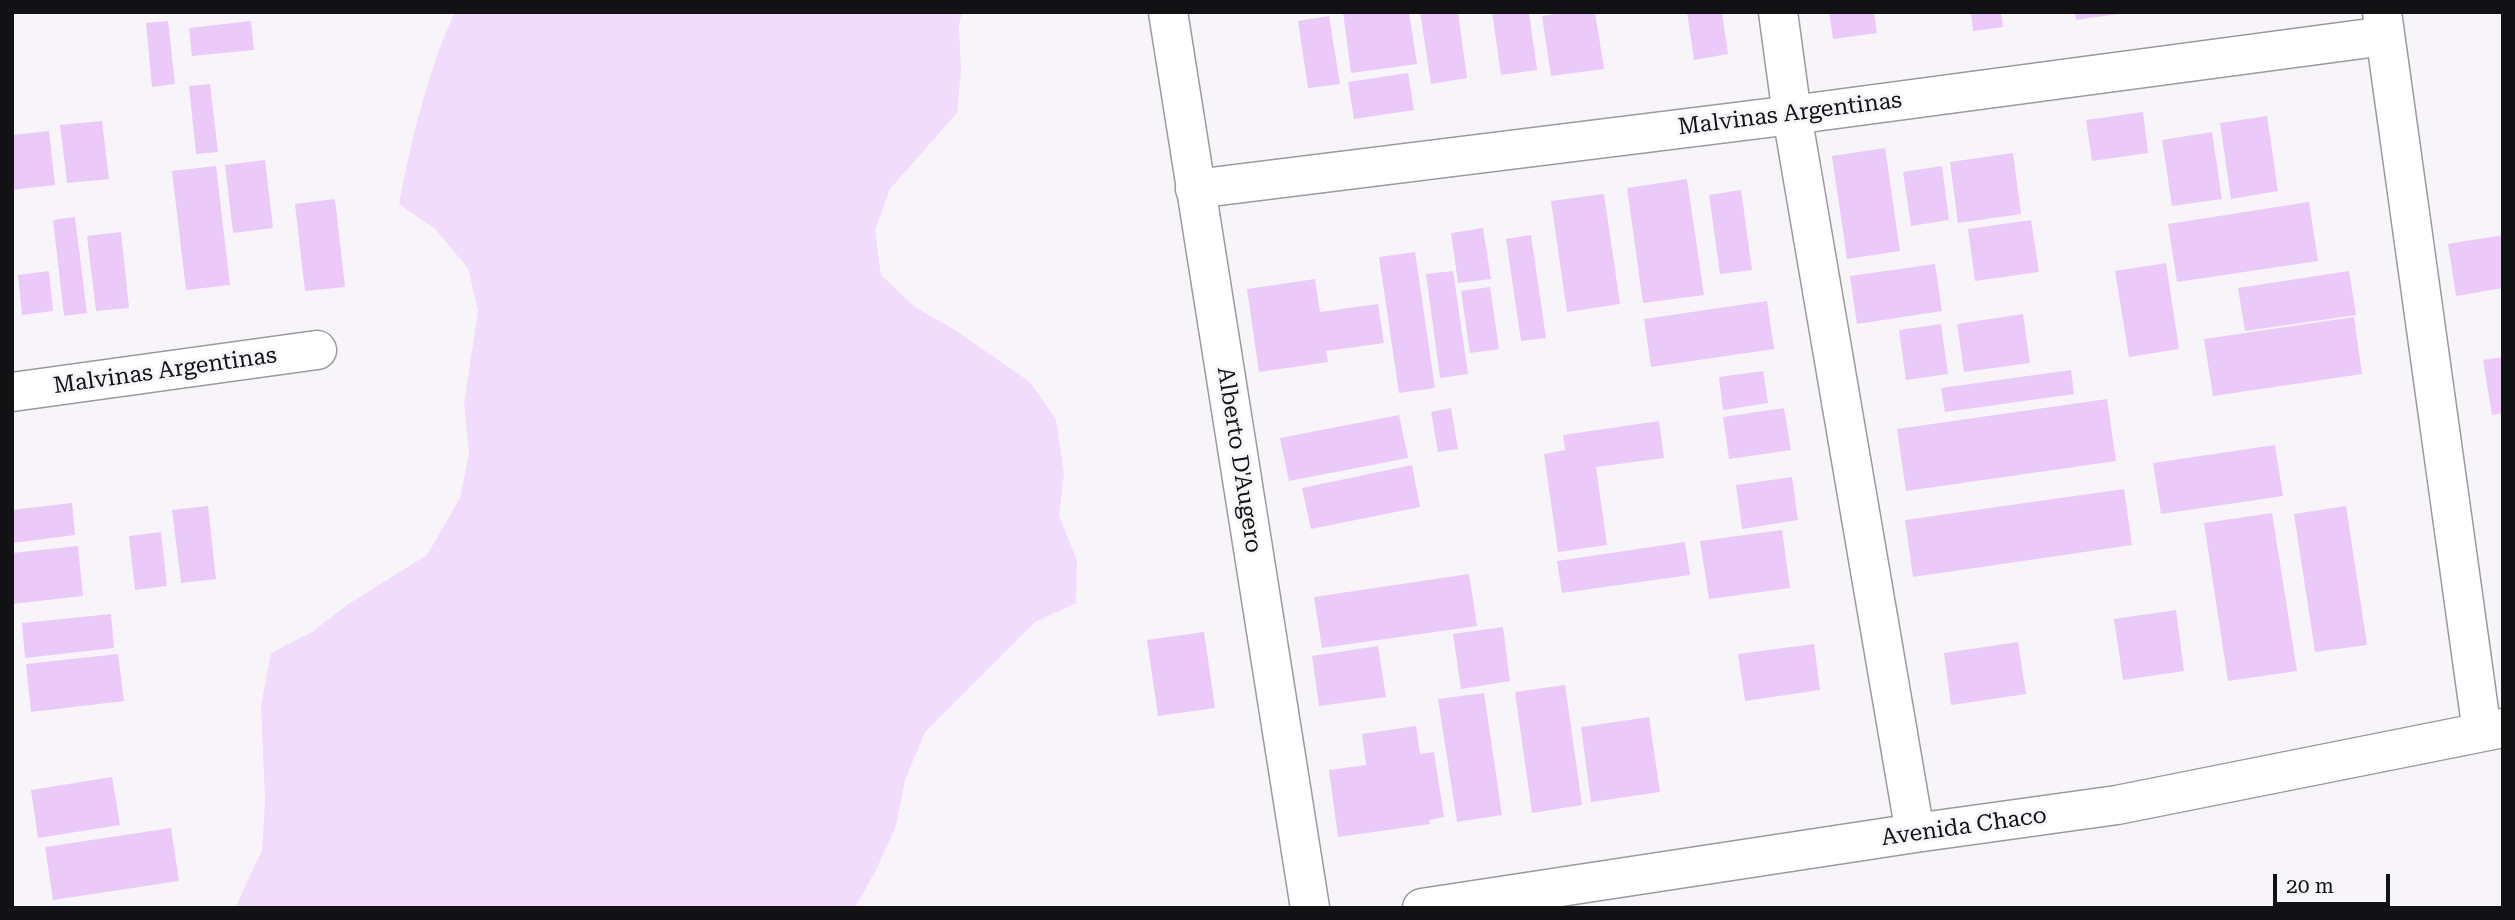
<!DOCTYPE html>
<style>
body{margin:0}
#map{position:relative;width:2515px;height:920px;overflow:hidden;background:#f8f5fa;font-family:"Roboto Serif",serif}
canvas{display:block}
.frame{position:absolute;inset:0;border:14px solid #121113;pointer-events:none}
.scale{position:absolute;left:2273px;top:874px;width:117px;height:32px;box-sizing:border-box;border:4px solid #121113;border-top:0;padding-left:9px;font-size:21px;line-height:24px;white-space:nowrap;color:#121113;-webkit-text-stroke:5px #f8f5fa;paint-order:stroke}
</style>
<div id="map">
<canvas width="2515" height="920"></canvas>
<div class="frame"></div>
<div class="scale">20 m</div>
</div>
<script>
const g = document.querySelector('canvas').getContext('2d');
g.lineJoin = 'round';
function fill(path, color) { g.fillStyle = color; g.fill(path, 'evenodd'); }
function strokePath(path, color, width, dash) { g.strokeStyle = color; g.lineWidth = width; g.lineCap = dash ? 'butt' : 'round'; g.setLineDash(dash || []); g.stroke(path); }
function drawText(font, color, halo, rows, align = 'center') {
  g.font = font + ' "Roboto Serif",serif'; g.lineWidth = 6; g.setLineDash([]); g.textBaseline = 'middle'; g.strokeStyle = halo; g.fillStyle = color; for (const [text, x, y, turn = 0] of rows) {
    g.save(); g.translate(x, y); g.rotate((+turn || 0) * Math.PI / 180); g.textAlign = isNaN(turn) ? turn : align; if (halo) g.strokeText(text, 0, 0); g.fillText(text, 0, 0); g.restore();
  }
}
fill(new Path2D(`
 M455 12H962L959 25 961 70 957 113 890 189 875 230 881 275 915 307 955 330 1030 382 1056 419 1064 473 1059 516 1077 560 1076 603 1035 622 925 732 905 780 896 826 876 870 855 908H235L262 850 265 799 261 706 271 653 312 632 347 605 427 555 460 498 469 453 464 404 478 311 468 268 435 229 399 204C411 142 428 69 455 12Z`), '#f2dcfb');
fill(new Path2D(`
 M1343 12H1409L1417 64 1351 73Z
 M1420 12H1458L1467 78 1431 84Z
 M1492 12H1529L1537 70 1501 75Z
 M1569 12H1595L1604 69 1551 76 1542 16Z
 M1687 12H1722L1728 54 1694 60Z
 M1829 12H1874L1877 33 1833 39Z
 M1971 12H2001L2003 27 1973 31Z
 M2075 12H2118V14L2076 20Z
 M1329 16 1340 84 1308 88 1298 21Z
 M168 21 175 84 152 87 146 23Z
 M251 21 254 50 192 56 189 28Z
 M1408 73 1414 110 1354 119 1348 82Z
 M210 84 218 152 196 154 189 86Z
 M2143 112 2148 153 2092 161 2086 120Z
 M2267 116 2278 191 2231 199 2220 123Z
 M102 121 109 179 67 183 60 125Z
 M49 131 55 185 12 190V135Z
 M2212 132 2222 199 2172 206 2162 140Z
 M1885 148 1900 251 1847 259 1832 156Z
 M2013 153 2021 214 1958 223 1950 162Z
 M265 160 273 228 233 233 225 165Z
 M216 166 230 285 186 290 172 171Z
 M1942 166 1949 220 1911 226 1903 172Z
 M1687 179 1704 295 1643 303 1627 188Z
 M1741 190 1752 270 1720 274 1709 195Z
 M1604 194 1620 304 1567 312 1551 201Z
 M335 199 345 287 305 291 295 204Z
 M2309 202 2318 261 2177 282 2168 224Z
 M75 217 87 313 64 316 53 220Z
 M2031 220 2039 272 1975 281 1968 229Z
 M1483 228 1491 279 1458 283 1451 233Z
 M121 232 129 308 96 311 87 236Z
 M1531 235 1546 338 1521 341 1506 239Z
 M2503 235V288L2456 296 2448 244Z
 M1415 252 1435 388 1399 393 1379 257Z
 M2166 263 2179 349 2129 357 2115 271Z
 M1935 264 1942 311 1857 324 1850 276Z
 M49 271 53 311 22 315 18 275Z
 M1453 271 1468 374 1440 378 1426 274Z
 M2349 271 2356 315 2245 331 2238 288Z
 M1315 279 1320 312 1378 304 1384 343 1326 351 1328 362 1259 372 1247 289Z
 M1490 287 1499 349 1470 353 1461 291Z
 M1767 301 1774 349 1651 367 1644 319Z
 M2023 314 2030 363 1964 372 1957 324Z
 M2354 317 2362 374 2213 396 2204 339Z
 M1941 324 1948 374 1906 380 1899 330Z
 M2503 357V413L2492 415 2483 360Z
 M2071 370 2074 394 1945 412 1941 388Z
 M1763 371 1768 403 1723 410 1719 377Z
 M2107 399 2116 461 1906 491 1897 429Z
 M1451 408 1458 449 1438 452 1431 412Z
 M1784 408 1791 450 1729 459 1723 417Z
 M1399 415 1408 458 1289 481 1280 438Z
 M1659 421 1664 458 1596 467 1607 545 1558 552 1544 454 1565 450 1563 435Z
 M2275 445 2283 496 2161 514 2153 463Z
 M1412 465 1420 507 1311 529 1302 488Z
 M1792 477 1798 520 1742 529 1736 485Z
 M2124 489 2132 545 1913 577 1905 520Z
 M72 503 75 535 12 543V510Z
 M208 506 216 579 181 583 172 510Z
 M2346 506 2367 645 2315 652 2294 514Z
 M2272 513 2297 671 2228 681 2204 523Z
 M1782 530 1790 588 1709 599 1700 541Z
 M161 532 167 586 135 590 129 536Z
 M1685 542 1690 575 1562 593 1557 561Z
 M78 546 83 596 12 604V553Z
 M1469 574 1477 626 1322 648 1314 597Z
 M2176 610 2184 671 2123 680 2114 619Z
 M111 614 114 648 25 658 22 623Z
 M1503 627 1510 681 1461 689 1453 634Z
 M1204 632 1215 708 1158 716 1147 640Z
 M2018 642 2026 694 1951 705 1944 653Z
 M1814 644 1820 690 1745 701 1738 654Z
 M1378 646 1386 697 1319 706 1312 656Z
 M118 654 124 701 31 712 26 664Z
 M1565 685 1582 805 1532 813 1515 692Z
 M1484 693 1502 815 1457 822 1438 699Z
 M1649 717 1660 792 1591 802 1581 727Z
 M1416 726 1420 754 1434 752 1444 817 1429 820 1430 824 1338 837 1329 770 1366 765 1362 734Z
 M112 777 120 825 38 838 31 790Z
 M171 828 179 881 53 900 45 847Z`), '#ebc9f9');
const street = new Path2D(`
 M1778 12 1792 115 1915 833
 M2382 12 2482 732
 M1195 189 1792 115 2385 36
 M12 392 317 350
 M1422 908 1915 833 2117 805 2503 728`);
const secondary = new Path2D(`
 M1168 12 1310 908`);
strokePath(street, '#9d9a9e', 41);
strokePath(secondary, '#9d9a9e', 41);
strokePath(street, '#fff', 38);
strokePath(secondary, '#fff', 38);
drawText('23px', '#121113', '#f8f5fa', [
 ["Malvinas Argentinas",1790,114,-7],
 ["Malvinas Argentinas",165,371,-8],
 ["Alberto D'Augero",1239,460,81],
 ["Avenida Chaco",1964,827,-8]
]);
</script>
